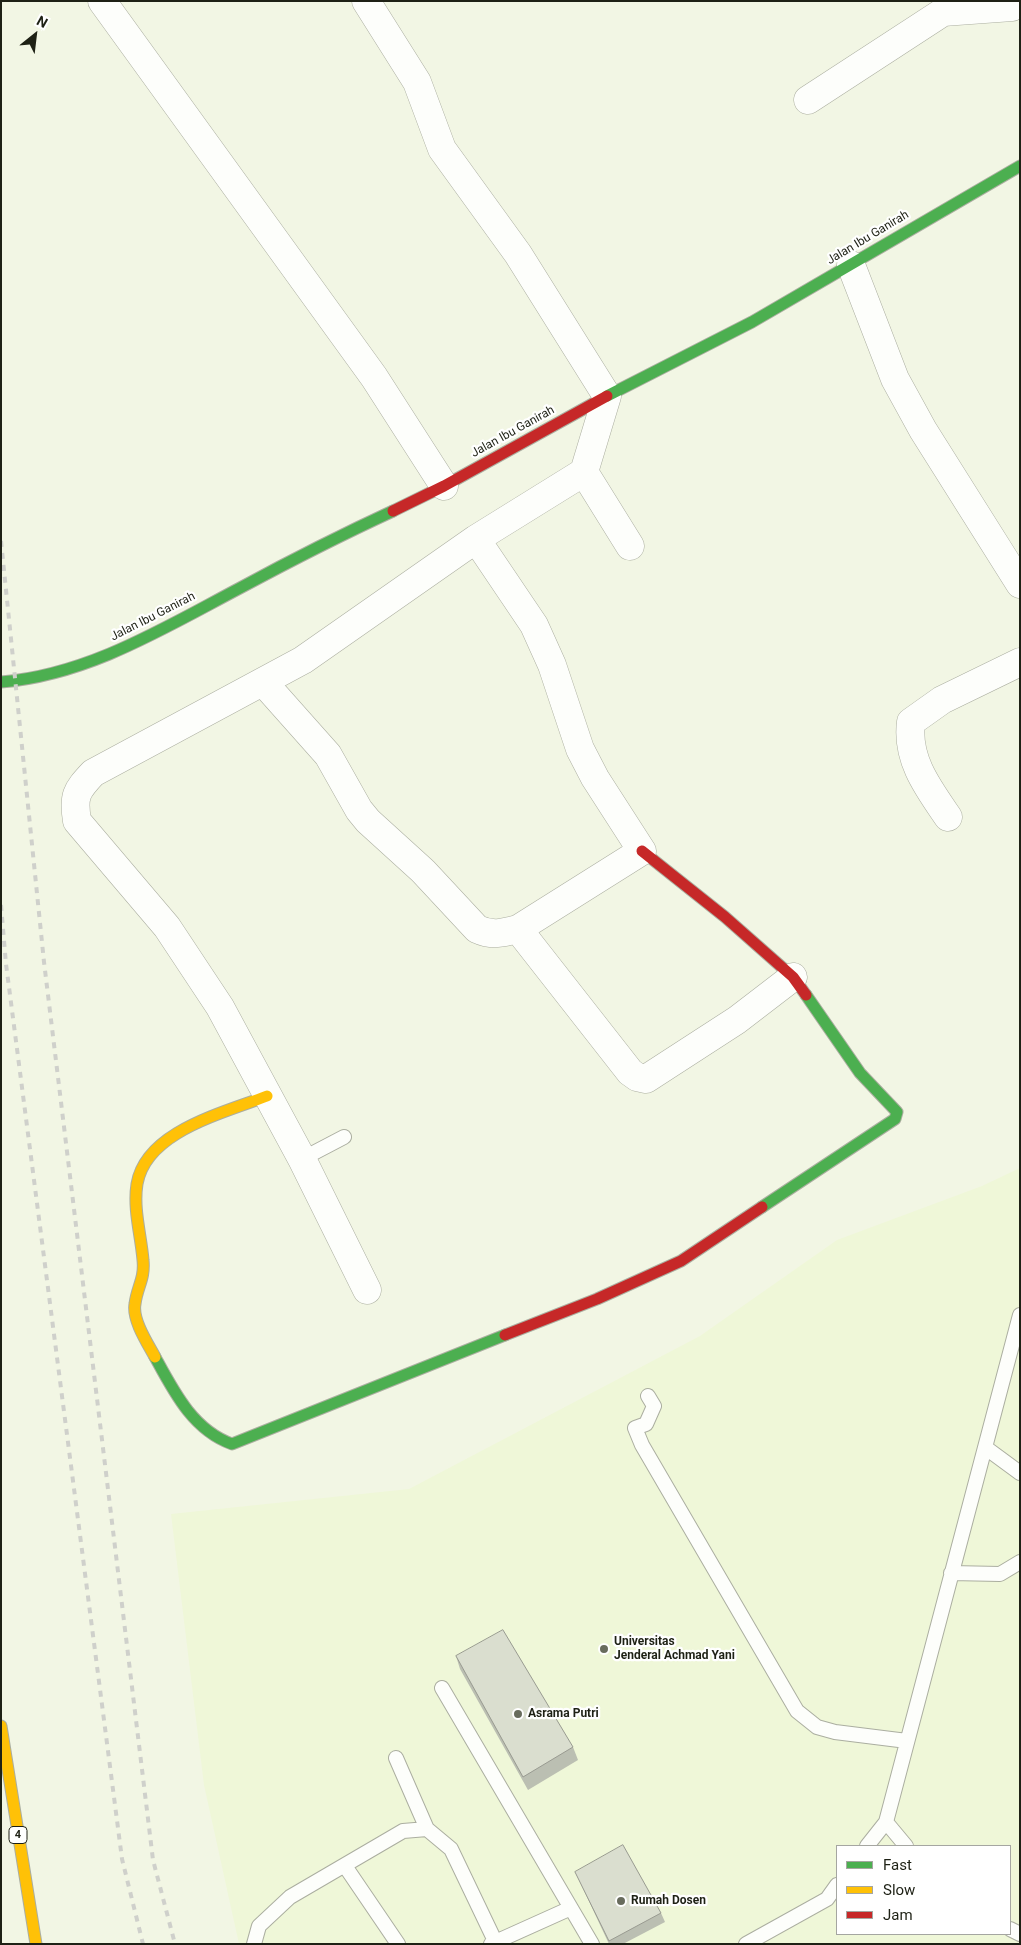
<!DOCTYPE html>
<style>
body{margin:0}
#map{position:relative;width:1021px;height:1945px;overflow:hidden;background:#f2f6e4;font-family:Roboto,sans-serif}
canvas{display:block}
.frame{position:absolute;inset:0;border:2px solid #1e2115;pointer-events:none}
.legend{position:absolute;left:836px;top:1845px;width:175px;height:90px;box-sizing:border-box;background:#fff;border:1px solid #a5a6a1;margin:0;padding:6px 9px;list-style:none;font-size:15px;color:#1e2115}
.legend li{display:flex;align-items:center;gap:10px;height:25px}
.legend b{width:25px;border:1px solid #a5a6a1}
.north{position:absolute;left:10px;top:10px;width:50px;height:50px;-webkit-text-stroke:4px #fff;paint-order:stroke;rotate:29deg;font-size:14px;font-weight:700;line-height:20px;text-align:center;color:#1e2115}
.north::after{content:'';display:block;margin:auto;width:18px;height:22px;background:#1e2115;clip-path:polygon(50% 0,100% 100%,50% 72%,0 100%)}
</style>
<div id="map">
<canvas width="1021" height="1945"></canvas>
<div class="frame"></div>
<ul class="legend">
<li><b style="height:6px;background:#4caf50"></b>Fast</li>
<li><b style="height:6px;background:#ffc107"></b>Slow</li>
<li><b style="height:6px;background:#c62828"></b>Jam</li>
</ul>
<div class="north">N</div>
</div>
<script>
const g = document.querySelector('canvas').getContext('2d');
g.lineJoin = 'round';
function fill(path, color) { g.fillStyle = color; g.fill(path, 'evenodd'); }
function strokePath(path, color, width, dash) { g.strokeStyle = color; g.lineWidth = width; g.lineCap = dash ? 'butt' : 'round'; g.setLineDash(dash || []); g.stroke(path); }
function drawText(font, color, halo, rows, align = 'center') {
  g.font = font + ' Roboto,sans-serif'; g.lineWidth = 4.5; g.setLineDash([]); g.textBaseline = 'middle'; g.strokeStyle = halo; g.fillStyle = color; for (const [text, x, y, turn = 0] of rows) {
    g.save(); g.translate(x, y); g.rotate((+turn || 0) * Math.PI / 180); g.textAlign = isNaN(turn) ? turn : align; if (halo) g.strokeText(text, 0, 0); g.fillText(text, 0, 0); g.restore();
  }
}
fill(new Path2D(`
 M1020 1168V1944H239L204 1785 171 1514 409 1489 700 1336 837 1240 982 1186ZM837 1846H1010V1934H837Z`), '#eff7d8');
const lane = new Path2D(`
 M302 1159 344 1137
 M648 1396 654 1406 646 1424 635 1428 642 1445 797 1711 817 1727 835 1732 907 1741
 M986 1448 1020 1473
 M951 1573 1000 1574 1020 1562
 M442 1688 592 1944
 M396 1758 427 1829
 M886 1822 906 1846
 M867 1846 886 1822 1020 1315
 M345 1866 398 1944
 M1010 1929 1020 1934
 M254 1944 259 1926 290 1897 403 1831 427 1829 451 1849 495 1941
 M491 1944 571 1908
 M746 1944 827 1899 837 1885`);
const street = new Path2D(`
 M102 1 374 377 444 486
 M366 1 417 82 442 149 518 254 607 396 584 472 630 546
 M808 100 943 12 1012 7
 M851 265 895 379 923 430 1020 584
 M264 683 328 755 359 810 368 821 423 871 477 929C492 936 503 933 518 929L642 851 595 778 580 749 552 665 534 625 476 539
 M948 817C928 788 906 759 911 722L942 700 1020 662
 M518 929 630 1072 637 1077 646 1079 737 1020 793 977
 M367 1290 302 1159 220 1007 167 927 77 821C73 796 76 791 93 773L303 660 476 539 584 472`);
const fast = new Path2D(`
 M607 396 752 322 1020 166
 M1 682C88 675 164 628 240 588 290 561 341 535 393 511
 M762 1207 895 1119 897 1112 860 1073 806 995
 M155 1357C174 1392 193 1430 232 1444L505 1335`);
const slow = new Path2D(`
 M155 1357C148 1344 132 1320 135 1304 137 1287 145 1279 143 1260 141 1235 133 1209 137 1184 146 1131 224 1113 267 1096
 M1 1726 36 1944`);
const jam = new Path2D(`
 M393 511 444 486 607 396
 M642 851 725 917 793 977 806 995
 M505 1335 597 1299 681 1261 762 1207`);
strokePath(lane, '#abaea0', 16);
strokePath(street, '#abaea0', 29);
strokePath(fast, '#abaea0', 13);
strokePath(slow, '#abaea0', 13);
strokePath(jam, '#abaea0', 13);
strokePath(lane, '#fdfefb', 14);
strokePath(street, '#fdfefb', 28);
strokePath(fast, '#4caf50', 11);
strokePath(slow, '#ffc107', 11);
strokePath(jam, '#c62828', 11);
strokePath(new Path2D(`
 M1 541 44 962 153 1860 175 1944
 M1 905 6 964 122 1859 143 1944`), '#cfd0cb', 4, [6, 6]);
fill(new Path2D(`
 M456 1656 573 1747 578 1760 528 1790 460 1669Z
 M575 1872 661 1913 665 1922 623 1944H609L579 1880Z`), '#bbbfb2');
const building = new Path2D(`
 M503 1630 573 1747 523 1777 456 1656Z
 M623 1845 661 1913 609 1941 575 1872Z`);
fill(building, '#dadecf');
strokePath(building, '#999b91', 1);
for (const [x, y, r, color] of [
 [604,1649,5,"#686c5d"],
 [518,1714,5,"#686c5d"],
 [621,1901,5,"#686c5d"]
]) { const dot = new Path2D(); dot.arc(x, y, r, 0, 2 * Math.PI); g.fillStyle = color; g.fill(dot); strokePath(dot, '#fff', 2); }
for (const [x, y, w] of [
 [18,1835,18]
]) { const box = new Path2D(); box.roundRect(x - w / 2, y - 8.5, w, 17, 4); g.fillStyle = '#fff'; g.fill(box); strokePath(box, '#1e2115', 1); }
drawText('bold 11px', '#1e2115', null, [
 ["4",18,1835]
]);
drawText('12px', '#1e2115', '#fff', [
 ["Jalan Ibu Ganirah",868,238,-31],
 ["Jalan Ibu Ganirah",513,432,-29],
 ["Jalan Ibu Ganirah",153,617,-27]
]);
drawText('bold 12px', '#1e2115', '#fff', [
 ["Universitas",614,1642],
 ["Jenderal Achmad Yani",614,1656],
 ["Asrama Putri",528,1714],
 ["Rumah Dosen",631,1901]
], 'left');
</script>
